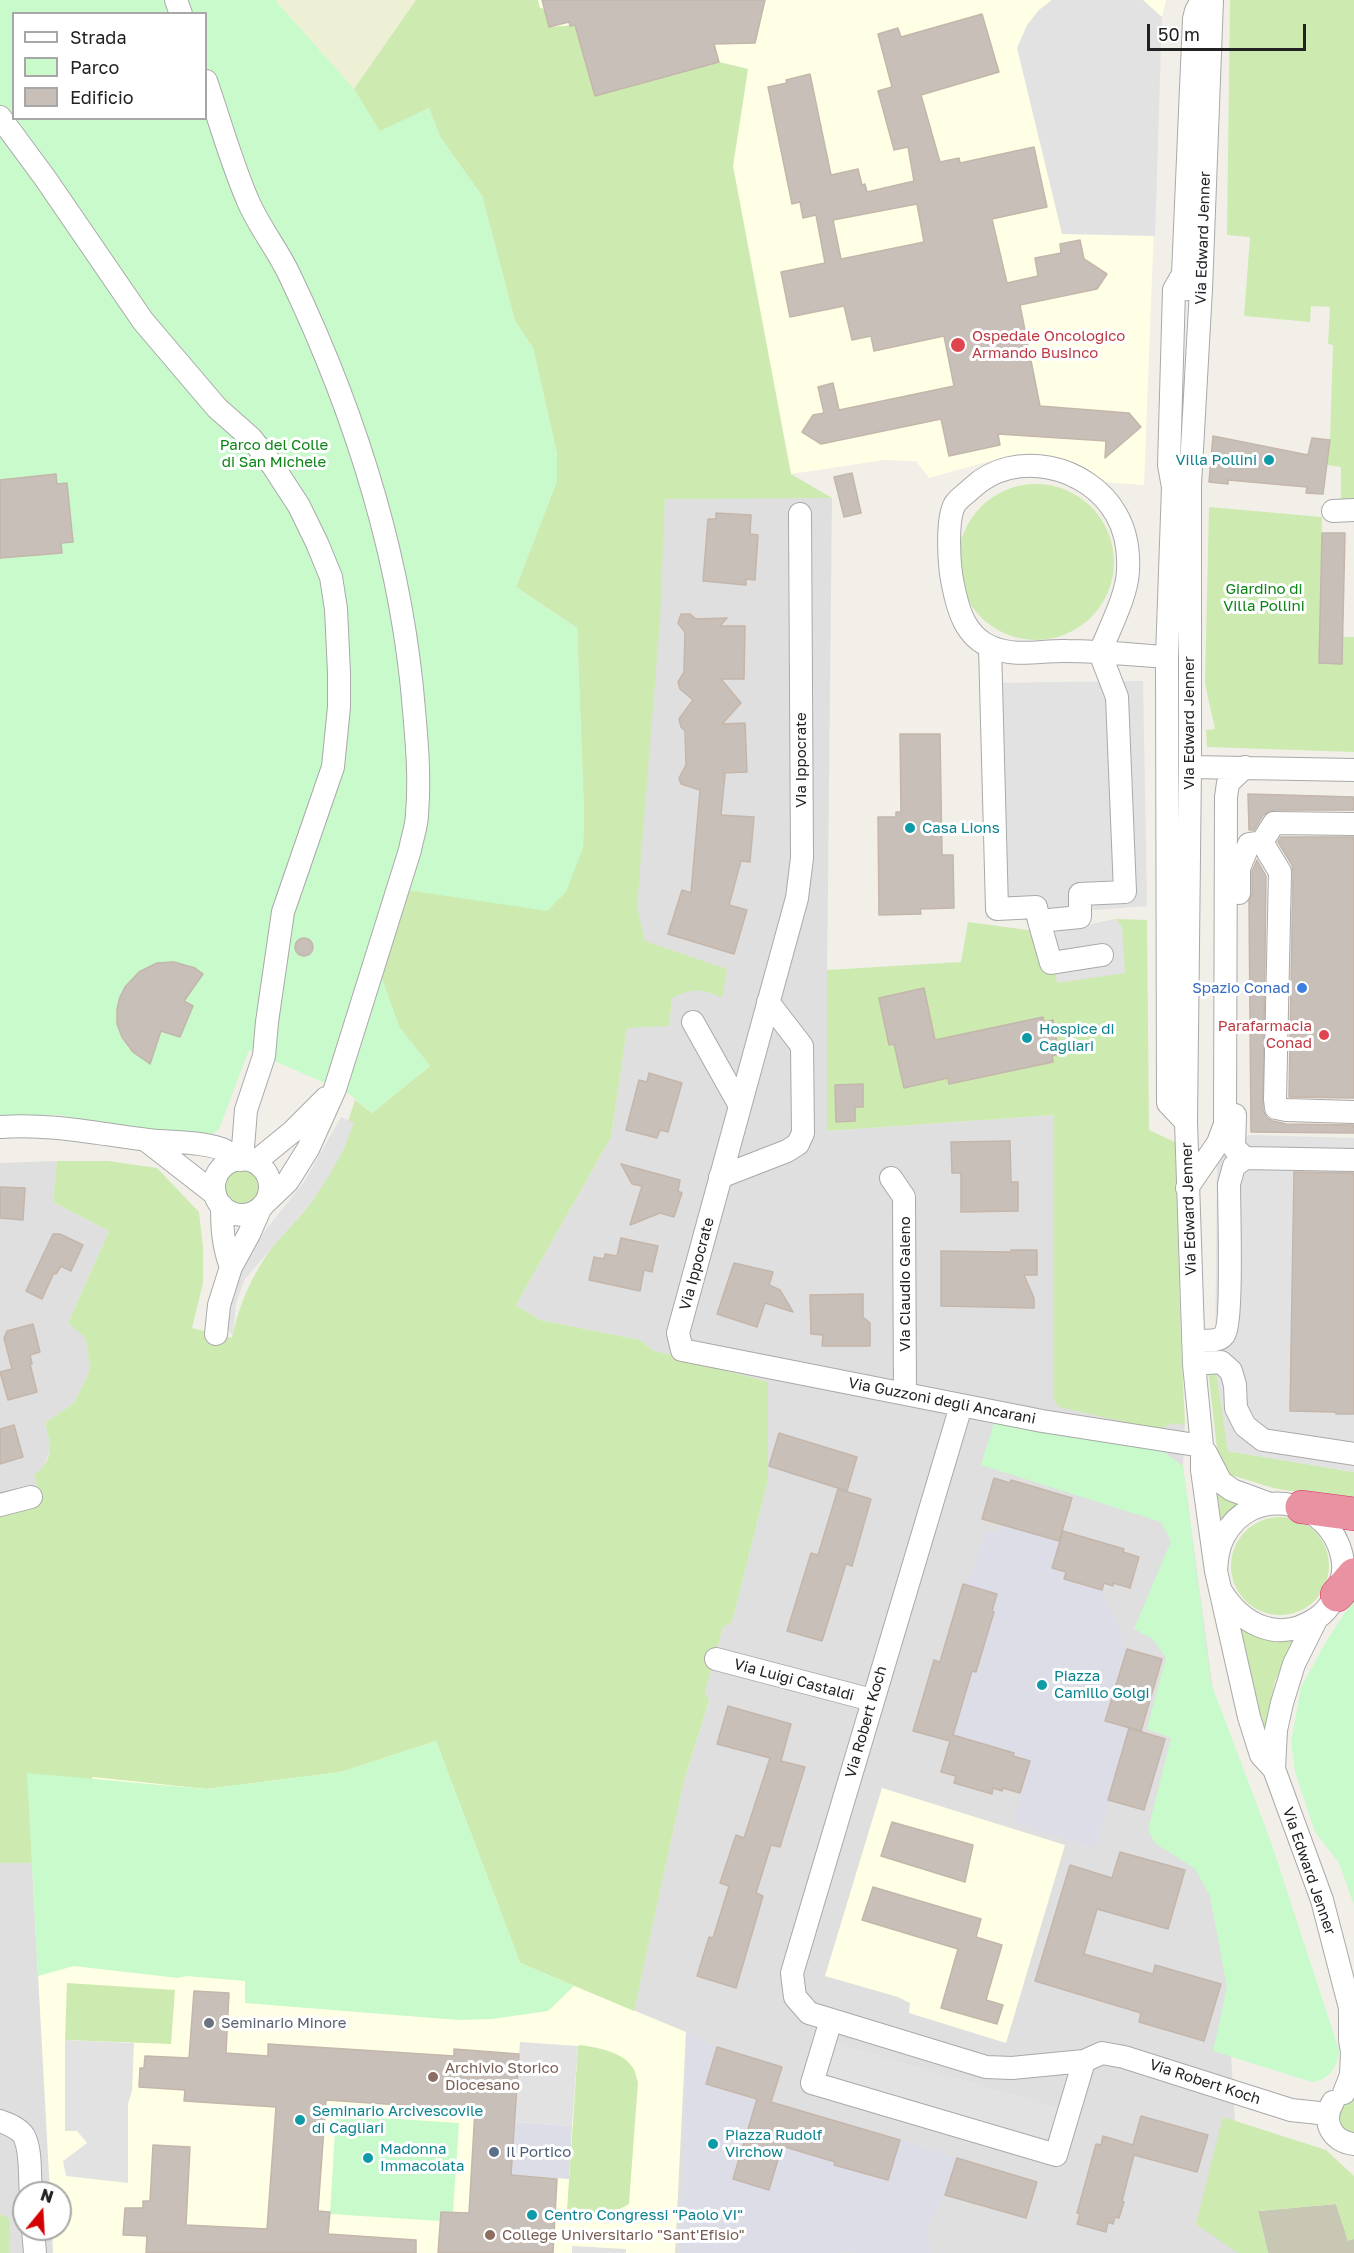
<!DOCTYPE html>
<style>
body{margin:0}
#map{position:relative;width:1354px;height:2253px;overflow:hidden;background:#f2efe9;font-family:"Golos Text",sans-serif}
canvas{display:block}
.legend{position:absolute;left:12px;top:12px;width:195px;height:108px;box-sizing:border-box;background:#fff;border:2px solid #a7a7a7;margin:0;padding:8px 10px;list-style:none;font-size:18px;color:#222}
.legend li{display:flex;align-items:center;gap:12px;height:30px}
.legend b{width:30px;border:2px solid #a7a7a7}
.north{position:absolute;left:12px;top:2181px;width:60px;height:60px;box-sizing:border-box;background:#fff;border:2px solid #a7a7a7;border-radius:50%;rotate:18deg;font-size:16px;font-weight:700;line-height:24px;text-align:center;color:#222}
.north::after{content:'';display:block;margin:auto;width:21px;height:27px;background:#d40000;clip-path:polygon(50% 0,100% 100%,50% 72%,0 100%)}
.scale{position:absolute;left:1147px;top:24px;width:159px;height:27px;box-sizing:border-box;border:3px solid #222;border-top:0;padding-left:8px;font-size:18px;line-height:21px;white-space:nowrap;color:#222;-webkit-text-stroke:4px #fff;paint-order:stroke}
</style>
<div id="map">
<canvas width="1354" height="2253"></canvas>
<ul class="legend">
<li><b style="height:8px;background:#fff"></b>Strada</li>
<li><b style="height:16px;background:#c8facc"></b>Parco</li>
<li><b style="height:16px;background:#c7bfb8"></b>Edificio</li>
</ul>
<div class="north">N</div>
<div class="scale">50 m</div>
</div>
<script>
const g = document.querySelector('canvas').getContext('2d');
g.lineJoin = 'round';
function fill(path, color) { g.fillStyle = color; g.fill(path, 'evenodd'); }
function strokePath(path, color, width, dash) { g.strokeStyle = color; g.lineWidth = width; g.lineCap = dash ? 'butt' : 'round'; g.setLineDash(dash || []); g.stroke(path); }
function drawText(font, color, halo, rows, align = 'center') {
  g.font = font + ' "Golos Text",sans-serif'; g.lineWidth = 6; g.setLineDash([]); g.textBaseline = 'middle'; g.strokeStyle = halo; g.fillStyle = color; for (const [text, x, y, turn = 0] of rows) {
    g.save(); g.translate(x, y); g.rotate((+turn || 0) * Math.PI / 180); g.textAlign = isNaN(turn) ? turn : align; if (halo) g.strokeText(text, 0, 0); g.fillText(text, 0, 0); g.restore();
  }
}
fill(new Path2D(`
 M665 498H832L827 981V1131L1054 1115V1400L1172 1423 1181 1425 1185 1422 1183 1466 1240 1894 1231 2053 1235 2122 1268 2253H0V1863H32L520 1963 634 2010 684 1781 709 1702 705 1691 723 1627 732 1622 768 1480V1382L652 1350 640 1340 540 1320 516 1305 611 1137 627 1027 669 1025 676 961 618 949ZM24 2193H60V2229H24Z
 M57 1161 53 1202 109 1231 68 1323 86 1337 90 1370 74 1403 45 1423 51 1448 44 1467 34 1475 41 1502 0 1516V1163Z`), '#e0dfdf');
fill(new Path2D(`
 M538 0H1166L1162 17 1144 485 1102 482 1072 463 1045 455H1012L929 478 916 461 884 460 791 474 733 166 748 69 719 62 595 96 576 27H549L544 9 540 8Z
 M436 1741 520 1963 686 2032 675 2253H53L52 2229H60V2193H50L27 1773Z
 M882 1788 1065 1845 1006 2043 909 2013 910 2003 898 1997 825 1976Z`), '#ffffe5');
fill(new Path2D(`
 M1336 2204 1348 2240 1354 2239V2253H1268L1258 2211Z`), '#c7c7b4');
fill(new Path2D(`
 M275 0H416L354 89Z`), '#eef0d5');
fill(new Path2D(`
 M416 0H538L540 8 544 9 549 27 575 25 595 96 719 62 748 69 733 166 791 474 832 498 665 499 660 620 637 907 645 941 727 969 722 998C701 988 693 988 672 998L669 1026 627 1028 611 1137 516 1305 540 1320 640 1340 652 1350 768 1382V1480L732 1622 723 1627 705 1691 709 1701 684 1781 634 2011 520 1963 436 1741 341 1772 206 1789 93 1777 32 1863H0V1516L41 1502 34 1475C55 1460 51 1445 45 1423L74 1403 90 1370 86 1338 68 1323 109 1231 53 1202 57 1161H108L157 1168 199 1212 203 1247V1283L192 1328 232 1338C238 1306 253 1273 273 1246 285 1231 301 1217 312 1201 333 1170 344 1134 355 1100L372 1113 430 1066 399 1027 381 976 407 889 418 891 583 848 584 813 577 628 516 587 557 481V454L533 348 515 321 482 196 440 137 429 108 380 132 354 89Z
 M1230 0H1354V502H1341V467L1327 465 1330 440 1333 345 1328 344 1330 307 1311 306 1310 322 1244 316 1250 237 1227 235Z
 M958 562a78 78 0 1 1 156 0a78 78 0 1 1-156 0Z
 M1209 507 1322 517 1319 663H1342L1343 637H1354V752L1207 747 1206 730 1215 729 1205 684Z
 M1116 919 1147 920 1149 1130 1175 1142 1181 1345 1185 1422 1182 1425 1171 1423 1160 1430 1059 1407 1054 1400V1115L827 1131V970L961 962 968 922 1050 933Z
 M225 1188a18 18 0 1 1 36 0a18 18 0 1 1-36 0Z
 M1219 1368 1228 1451 1354 1472V1502L1273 1488 1231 1475 1222 1463 1217 1449 1208 1370Z
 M1217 1491 1239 1504 1225 1514 1221 1521Z
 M1231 1566a49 49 0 1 1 98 0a49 49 0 1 1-98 0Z
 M1234 1621 1295 1637 1275 1681 1264 1734Z
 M67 1983 175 1990 171 2044 65 2040Z
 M580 2045C596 2047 624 2052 633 2068 636 2072 636 2078 638 2082L629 2204C606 2218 592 2213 567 2210L578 2046Z
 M1354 2100V2136L1345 2135 1335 2114C1339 2106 1345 2101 1354 2100Z
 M1223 2117 1326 2150 1354 2176V2239L1348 2241 1336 2204 1258 2211 1268 2253H1238L1196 2224Z
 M0 2214 10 2219 9 2253H0Z`), '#cdebb0');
fill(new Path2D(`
 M0 0H275L354 89 380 131 429 108 440 137 482 196 515 321 533 348 557 454V481L516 587 577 628 584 813 583 848 566 892 547 911 407 890 381 976 399 1027 430 1066 372 1113 348 1093 249 1050 219 1129 208 1137H183L58 1115 0 1116ZM14 14H206V118H14Z
 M998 1419 1158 1448 1183 1466 1211 1683 1271 1842 1339 2050C1338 2067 1329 2080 1312 2082L1213 2051 1227 1987 1210 1896 1195 1869 1155 1843 1148 1830 1171 1738 1147 1729 1166 1658 1153 1639 1134 1629 1171 1541 1161 1522 981 1465 994 1423Z
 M1354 1599V1905L1339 1863 1315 1832 1295 1772 1291 1742 1301 1687 1329 1637Z
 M436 1741 520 1963 574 1986 548 2011 492 2019 458 2020 245 2003V1981L186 1976 178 1978 74 1966 38 1976 27 1773 206 1789 341 1772Z
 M336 2115 459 2123 453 2213 441 2212 440 2221 330 2214Z`), '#c8facc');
fill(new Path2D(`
 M1052 0H1143L1162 17 1155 236 1062 234 1017 48 1027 25 1039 10Z
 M1143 681 1147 906 986 918 982 683Z
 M1116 919 1122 927 1125 973 1057 983 1050 933Z
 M341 1117 354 1123 344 1149 327 1179 310 1204 245 1279 236 1303 233 1336 221 1321 243 1258 304 1182Z
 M1249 1135 1354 1138V1472L1228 1451 1215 1366 1217 1167 1225 1145Z
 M65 2040 134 2043 132 2091 128 2104V2183L66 2176 63 2161 87 2143 77 2131H65Z
 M520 2042 578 2046 572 2126 514 2122Z
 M837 2043 1059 2108 1048 2144 826 2079Z
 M572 2246 626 2249V2253H572Z`), '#e2e2e2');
fill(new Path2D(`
 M1007 1526 1022 1530 1031 1529 1030 1533 1045 1537 1047 1531 1061 1535 1052 1568 1066 1572 1064 1578 1102 1590 1127 1649 1105 1720 1129 1728 1096 1848 1013 1823 1030 1761 1013 1756 1014 1753 953 1735 972 1671 976 1672 985 1643 982 1642 987 1635 994 1612 966 1585 986 1534Z
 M686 2032 717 2047 706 2084 761 2100 754 2109 733 2179 783 2143 793 2150 835 2162 834 2165 887 2180 900 2140 957 2158 945 2195 927 2231 931 2253H856V2250L837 2253H681Z
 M514 2122 572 2126 569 2179 511 2175Z`), '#dddde8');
const building = new Path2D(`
 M542 0H765L755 43 714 44 719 62 595 96 575 25 570 26 569 22 549 27Z
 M982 14 999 72 921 95 940 162 959 158 960 163 1034 147 1047 207 992 219 1007 283 1038 276 1035 258 1061 253 1060 244 1080 240 1084 259 1107 274 1097 289 1020 305 1040 406 1129 413 1141 427 1105 458 1106 441 998 434 1000 445 949 456 941 419 821 444 802 432 813 415 824 413 818 387 833 383 839 410 954 386 944 336 874 351 871 336 852 340 844 306 790 317 781 272 825 263 816 215 803 218 800 202 792 204 768 87 787 83 786 80 810 74 831 175 858 169 862 185 865 184 867 192 914 181 908 147 894 150 878 91 892 87 878 34 898 28 901 37ZM917 204 924 242 841 259 833 220Z
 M1213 436 1308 455 1312 438 1330 440 1323 494 1306 493 1307 487 1228 480V484L1209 482Z
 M852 473 861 513 844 517 834 477Z
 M56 474 57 484 67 483 73 542 61 543 62 553 0 558V480Z
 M716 513 751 515 750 534 758 535 755 580 746 579V585L703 581 708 519H716Z
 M1322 533H1345L1342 664 1319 663Z
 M681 614H690L696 619 727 618 720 626H745L744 679H721L741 703 722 724 745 723 747 772 723 773 725 775 721 815 754 817 750 862 741 861 729 905 747 910 734 954 668 934 682 890 691 893 700 790 681 784 679 778 686 765 685 731 681 727 679 719 693 700 680 689 678 682 684 672 685 632 678 623Z
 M900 734H940L942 855H953L954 908 920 909 921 914 879 915 878 817H896V812H901Z
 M1248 794 1354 797V810H1274L1263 815 1254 830H1249Z
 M1281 837H1354V1098L1289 1097 1293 872 1292 865 1278 842Z
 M1257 860 1266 876 1263 1110 1267 1118 1273 1121 1286 1124 1354 1125V1133L1251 1132 1249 901 1252 893V871Z
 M295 947a9 9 0 1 1 18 0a9 9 0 1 1-18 0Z
 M174 962 195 968 203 974 184 1001 193 1006 180 1037 161 1031 150 1064 133 1052 122 1037 117 1024V1009L120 997 125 987 139 972 157 963Z
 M924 988 935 1040 1043 1017 1044 1022 1053 1020 1059 1054 1052 1056 1053 1062 949 1084 948 1078 904 1088 894 1044 889 1045 879 998Z
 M649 1073 682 1083 668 1132 660 1130 657 1138 626 1130 639 1080 647 1082Z
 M863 1084V1107H855V1121L836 1122 835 1085Z
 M1010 1141 1011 1182H1018V1211L961 1212V1173H952L951 1142Z
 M621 1164 680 1180 678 1191 682 1193 674 1217 660 1213 630 1225 642 1186 632 1184Z
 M1294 1172 1354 1173V1414H1336V1412L1290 1411Z
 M0 1187 25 1188 23 1220 0 1218Z
 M53 1234H60L83 1245 71 1271 61 1266 56 1274 54 1273 42 1299 26 1291Z
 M621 1238 658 1246 652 1272 644 1270 640 1291 589 1280 594 1257 604 1259 605 1254 617 1256Z
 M1011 1250H1037V1275H1024L1034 1298V1308L941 1306V1251L1011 1252Z
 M734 1263 773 1272 769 1285 780 1290 793 1312 765 1303 757 1327 717 1314Z
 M863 1294V1317L870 1323V1346H822L823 1335 811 1334 810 1295Z
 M33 1324 40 1352 30 1355 32 1364H30L37 1392 8 1400 0 1372 12 1369 4 1338 7 1331Z
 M14 1425 23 1457 0 1464V1429Z
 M779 1433 857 1457 847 1491 769 1466Z
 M994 1478 1010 1483 1011 1480 1072 1498 1059 1541 982 1519Z
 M838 1489 871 1499 852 1566 846 1564 822 1641 787 1631 811 1553 818 1555Z
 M1063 1531 1124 1549 1123 1552 1139 1557 1130 1588 1113 1583V1586L1104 1583 1102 1590 1064 1579 1066 1572 1052 1568Z
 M963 1584 997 1594 992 1611 994 1612 976 1672 972 1671 953 1735 1014 1753 1013 1756 1030 1761 1020 1793 1003 1788 1002 1791 993 1788 992 1794 954 1783 956 1776 941 1772 950 1741 913 1731 934 1660 940 1662Z
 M1127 1649 1162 1659 1141 1731 1105 1721Z
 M728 1706 791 1724 781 1761 805 1767 780 1847 771 1845 756 1893 763 1896 736 1988 697 1976 709 1937 713 1938 729 1886 720 1883 736 1835 744 1838 770 1758 717 1744Z
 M1129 1728 1165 1739 1144 1810 1108 1800Z
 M892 1822 973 1845 965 1882 881 1856Z
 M1120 1852 1185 1870 1168 1929 1097 1909 1084 1954 1153 1974 1155 1965 1221 1984 1204 2041 1139 2022 1141 2013 1035 1981 1070 1865 1112 1878Z
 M873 1887 981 1919 976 1937 1002 1945 986 2000 1003 2005 997 2024 941 2008 958 1949 862 1920Z
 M194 1991 229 1993 226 2053 268 2056V2044L454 2056V2049L519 2054 511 2175 557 2179 553 2253H438L441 2212 469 2213 475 2110 326 2100 318 2211 330 2212 328 2234 416 2240V2253H146L147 2236 123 2235 125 2208H143V2201H150L153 2145 190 2147 186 2225 267 2229 276 2107 184 2101 185 2090 139 2087 140 2068H144L145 2056 189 2058Z
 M717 2047 782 2067 771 2102 900 2140 888 2180 834 2165 835 2162 782 2146 769 2190 733 2179 757 2099 706 2084Z
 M1141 2116 1208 2135 1197 2172 1134 2155 1122 2201 1124 2202 1119 2218 1115 2217 1113 2224 1108 2222 1106 2232 1077 2224 1080 2214 1077 2213 1096 2144 1101 2145 1103 2136 1133 2145Z
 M957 2158 1037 2182 1026 2218 945 2195Z`);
fill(building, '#c7bfb8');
strokePath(building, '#c4b6ab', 1.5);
const minor = new Path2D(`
 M176 0 181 14
 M1212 0 1201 289 1190 485V767L1186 1122 1194 1364 1202 1446V1470L1216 1571
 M206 81C220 121 231 162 248 201 259 227 278 250 290 276 355 412 402 560 414 710 417 744 420 779 417 814 417 826 412 838 410 850L335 1089 308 1149 288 1181 266 1202
 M0 117 45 178 143 321 217 408 251 438 273 466 299 506 317 543 331 577 336 609 339 673V707L333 767 283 912 267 1022 264 1056 246 1110 242 1160
 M1174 290 1183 274 1194 19 1196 11 1202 0
 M1173 487 1169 465 1174 290 1188 289
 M1333 511 1354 510
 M800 514 802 858 797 898 678 1333 682 1350 1042 1421 1202 1446
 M990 647 997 909 1036 907 1039 921 1080 917V894L1125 892 1117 697 1100 653C1109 629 1127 596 1128 571 1129 552 1126 531 1116 514 1088 465 1014 448 972 488 967 493 959 498 955 504 946 519 949 567 953 585 958 610 965 636 991 647 1016 658 1042 650 1067 651 1101 651 1134 655 1167 657
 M1190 767 1354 770
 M1262 842 1280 872 1275 1099 1276 1108 1286 1110 1354 1112
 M1239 893V868L1249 844 1262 842 1274 823 1354 824
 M1039 921 1051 963 1102 955
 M693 1022 740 1106
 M1235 1115 1234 1148 1245 1158
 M1186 1122 1168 1103 1167 657 1173 487 1190 485
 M0 1127C51 1123 98 1134 148 1140 170 1143 206 1141 226 1151 230 1153 234 1157 237 1160
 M147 1141 215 1194
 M214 1187a28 28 0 1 1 56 0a28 28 0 1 1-56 0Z
 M255 1162 292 1132 326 1098
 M720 1177 787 1151 798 1144 803 1133 802 1046 768 1002
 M891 1178 904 1197 905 1394
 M1187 1188 1218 1143 1225 1124 1226 797 1228 783 1245 767
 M222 1206C222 1228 223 1246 231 1267
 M216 1334 219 1305 231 1267 249 1234 260 1209
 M1193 1341C1202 1340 1218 1343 1224 1335 1233 1324 1229 1206 1229 1184L1234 1166 1245 1158 1354 1160
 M1194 1364 1221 1362 1231 1371 1235 1385 1236 1408 1245 1426 1263 1440 1354 1454
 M961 1406 792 1973 795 1997 809 2013 986 2067 1012 2068 1084 2061 1102 2053 1124 2057 1291 2110 1328 2114
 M1206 1453 1221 1482 1232 1490 1270 1504
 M0 1505 31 1497
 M1221 1591C1242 1625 1279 1644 1317 1618 1330 1609 1336 1596 1341 1581 1345 1570 1343 1557 1339 1546 1320 1497 1251 1486 1224 1536 1218 1547 1217 1558 1216 1571L1249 1717 1261 1755 1274 1769
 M1317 1618 1294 1664 1282 1703 1276 1730 1274 1769 1322 1900 1350 2008V2040L1352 2052 1351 2075 1344 2093
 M716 1659 872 1700
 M831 2020 812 2083 1056 2155 1084 2061
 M1333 2102C1321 2121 1332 2142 1354 2144
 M0 2121C8 2124 19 2128 24 2136 32 2152 29 2176 31 2193
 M33 2229 35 2253`);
const highway = new Path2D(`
 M1302 1507 1354 1514
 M1337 1595 1354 1575`);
strokePath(minor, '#a9a9a9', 24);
strokePath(highway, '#dc2a67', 34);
strokePath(minor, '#fff', 22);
strokePath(highway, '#e892a2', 33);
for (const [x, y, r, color] of [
 [958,345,8,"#e0444e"],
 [1269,460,6,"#0f9aa8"],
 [910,828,6,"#0f9aa8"],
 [1302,988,6,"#3f7fe0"],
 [1324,1035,6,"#e0444e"],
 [1027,1038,6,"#0f9aa8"],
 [1042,1685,6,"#0f9aa8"],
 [209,2023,6,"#6b7280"],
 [433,2077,6,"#8d6e63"],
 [300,2120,6,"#0f9aa8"],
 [713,2144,6,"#0f9aa8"],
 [494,2152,6,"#5c6f8a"],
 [368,2158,6,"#0f9aa8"],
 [532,2215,6,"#0f9aa8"],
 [490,2235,6,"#8d6e63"]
]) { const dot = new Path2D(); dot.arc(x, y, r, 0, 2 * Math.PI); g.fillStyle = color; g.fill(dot); strokePath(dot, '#fff', 2); }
drawText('15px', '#222', '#fff', [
 ["Via Edward Jenner",1203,238,-88],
 ["Via Edward Jenner",1189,723,-90],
 ["Via Ippocrate",801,760,-90],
 ["Via Edward Jenner",1189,1209,-92],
 ["Via Ippocrate",697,1264,-75],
 ["Via Claudio Galeno",905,1284,-90],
 ["Via Guzzoni degli Ancarani",942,1401,11],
 ["Via Luigi Castaldi",794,1680,15],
 ["Via Robert Koch",866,1722,-74],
 ["Via Edward Jenner",1309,1871,71],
 ["Via Robert Koch",1205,2082,18]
]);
drawText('15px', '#be3a42', '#fff', [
 ["Ospedale Oncologico",972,336],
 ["Armando Businco",972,353],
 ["Parafarmacia",1312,1026,"right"],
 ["Conad",1312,1043,"right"]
], 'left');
drawText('15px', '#0c8416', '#fff', [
 ["Parco del Colle",274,445],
 ["di San Michele",274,462],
 ["Giardino di",1264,589],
 ["Villa Pollini",1264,606]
]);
drawText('15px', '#0d838f', '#fff', [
 ["Villa Pollini",1257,460,"right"],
 ["Casa Lions",922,828],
 ["Hospice di",1039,1029],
 ["Cagliari",1039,1046],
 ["Piazza",1054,1676],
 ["Camillo Golgi",1054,1693],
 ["Seminario Arcivescovile",312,2111],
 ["di Cagliari",312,2128],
 ["Piazza Rudolf",725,2135],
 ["Virchow",725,2152],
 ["Madonna",380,2149],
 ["Immacolata",380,2166],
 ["Centro Congressi \"Paolo VI\"",544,2215]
], 'left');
drawText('15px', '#366cbe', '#fff', [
 ["Spazio Conad",1290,988]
], 'right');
drawText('15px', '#5b616d', '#fff', [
 ["Seminario Minore",221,2023]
], 'left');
drawText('15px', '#785e54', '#fff', [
 ["Archivio Storico",445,2068],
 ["Diocesano",445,2085],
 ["College Universitario \"Sant'Efisio\"",502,2235]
], 'left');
drawText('15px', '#4e5e75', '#fff', [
 ["Il Portico",506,2152]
], 'left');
</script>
